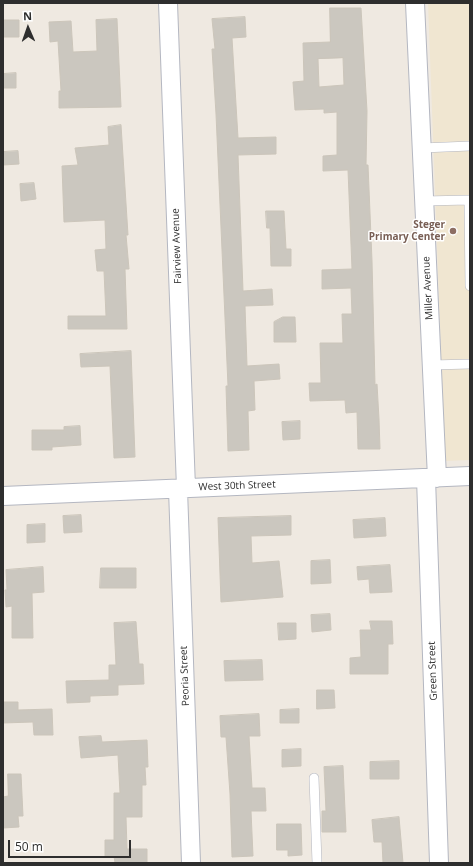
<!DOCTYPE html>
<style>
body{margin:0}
#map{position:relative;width:473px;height:866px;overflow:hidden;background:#efe9e1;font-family:"Open Sans",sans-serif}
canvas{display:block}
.frame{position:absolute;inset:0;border:4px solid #2e2e2e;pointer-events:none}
.north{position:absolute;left:8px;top:8px;width:40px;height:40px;-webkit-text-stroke:3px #fff;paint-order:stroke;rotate:358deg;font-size:11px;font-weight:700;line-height:16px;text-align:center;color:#2e2e2e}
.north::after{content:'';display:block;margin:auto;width:14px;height:18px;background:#2e2e2e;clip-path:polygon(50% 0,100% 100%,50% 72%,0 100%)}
.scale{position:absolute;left:8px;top:840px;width:123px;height:18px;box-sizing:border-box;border:2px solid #2e2e2e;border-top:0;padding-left:5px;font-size:12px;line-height:14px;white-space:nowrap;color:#2e2e2e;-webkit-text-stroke:3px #fff;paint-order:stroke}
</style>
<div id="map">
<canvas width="473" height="866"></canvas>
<div class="frame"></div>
<div class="north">N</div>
<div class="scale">50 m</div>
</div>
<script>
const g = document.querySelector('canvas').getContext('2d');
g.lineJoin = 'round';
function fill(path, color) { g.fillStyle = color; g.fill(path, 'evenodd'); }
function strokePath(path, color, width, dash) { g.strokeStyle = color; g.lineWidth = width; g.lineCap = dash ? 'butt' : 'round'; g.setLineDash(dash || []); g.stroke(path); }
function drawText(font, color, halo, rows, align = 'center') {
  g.font = font + ' "Open Sans",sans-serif'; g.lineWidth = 3; g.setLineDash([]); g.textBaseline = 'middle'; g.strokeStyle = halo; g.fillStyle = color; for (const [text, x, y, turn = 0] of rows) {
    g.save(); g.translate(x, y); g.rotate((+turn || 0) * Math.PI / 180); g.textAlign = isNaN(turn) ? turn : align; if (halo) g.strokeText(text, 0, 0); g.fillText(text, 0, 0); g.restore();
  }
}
fill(new Path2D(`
 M428 3H470V460L445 461Z`), '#f0e6d1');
const building = new Path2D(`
 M330 8H361L367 111 366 165H368L372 261 375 385 377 384 379 419 380 449H358L357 412 346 413 345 400 310 401 309 383H321L320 343H343L342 314H352L351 288 322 289V270L352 269 348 170 323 171V156L337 155V112L324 113V109L295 110 293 82 304 81 303 43 330 42ZM343 58 344 85 319 87 318 59Z
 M245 17 246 37 232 38 238 138 276 137V154L238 155 243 291 272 289 273 305 245 306 247 366 279 364 280 379 254 381 255 410 248 411 249 450 228 451 226 386H228L216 114 212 49H215L212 19Z
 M117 19 121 107 59 108V91H61L58 41 50 42 49 22 71 21 73 52 97 51 96 20Z
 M3 20H19V37H3Z
 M16 73V88H3V74Z
 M121 125 128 235H126L129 269H125L127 329H68V316H106L104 271H97L95 250 106 249 105 220 64 222 62 166 78 165 75 148 109 145 108 127Z
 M18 151 19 164 3 165V152Z
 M34 183 36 199 21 201 20 184Z
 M266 211H284L286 249H291V266H271L270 228H267Z
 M283 317H295L296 342H274V322Z
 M131 351 135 457 114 458 110 366 81 367 80 354Z
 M300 421V439L283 440 282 422Z
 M80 426 81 445 52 447V450H32V430H64V427Z
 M81 515 82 532 64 533 63 516Z
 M291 516V535L251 536 252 563 279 561 283 597 221 602 218 518Z
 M385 518 386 536 354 538 353 520Z
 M45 524V542L27 543V525Z
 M330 560 331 583 311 584V561Z
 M390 565 392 592 370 593 369 579 358 580 357 567Z
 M43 567 44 592 32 593 33 638H12V606L6 607 5 590H7L6 570Z
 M101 568H136V588H100Z
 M330 614 331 630 312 632 311 615Z
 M370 621H392L393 644H388V674H350V658L361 657 360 630H371Z
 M136 622 139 664H143L144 684 118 685V695L90 696V702L67 703 66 681 109 680V665H116L114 623Z
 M278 623H296V639L279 640Z
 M262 660 263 680 225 681 224 661Z
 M317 690H334L335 708 317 709Z
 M3 702H18V710L52 709 53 735H34L33 722 3 723Z
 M299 709V723H280V710Z
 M259 714 260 736H249L252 788H265L266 811H251L253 856 232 857 230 794 226 737H221L220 716Z
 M101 736 102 742 147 740 148 767H145L146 785H142V817H126L127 849H147V863H115L114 856H105V840H114V793H120L118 755 81 758 79 737Z
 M301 749V766L282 767V750Z
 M399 761V779H370V762Z
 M343 766 346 832H322V811H326L324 767Z
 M8 774H21L23 816H18L19 827 3 828V797L8 796Z
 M399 817 403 863H383L382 842H374L372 820Z
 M277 824H301L302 855 288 856V850H277Z`);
fill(building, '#cbc7bf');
strokePath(building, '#cbc5ba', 1);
const lane = new Path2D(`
 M422 148 470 146
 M424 201 469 200 470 286
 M432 365 470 364
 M314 778 317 863`);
const street = new Path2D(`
 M168 3 186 488
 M415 3 437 478
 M426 478 439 863
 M178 489 191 863
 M3 496 470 476`);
strokePath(lane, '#b4b7c1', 10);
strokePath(street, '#b4b7c1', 20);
strokePath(lane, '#fff', 9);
strokePath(street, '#fff', 18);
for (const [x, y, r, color] of [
 [453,231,4,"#8d6e63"]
]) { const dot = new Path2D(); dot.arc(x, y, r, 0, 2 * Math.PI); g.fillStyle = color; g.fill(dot); strokePath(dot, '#fff', 1.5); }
drawText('bold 10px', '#785e54', '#fff', [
 ["Steger",445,225],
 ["Primary Center",445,237]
], 'right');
drawText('10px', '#2e2e2e', '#fff', [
 ["Fairview Avenue",177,246,-92],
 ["Miller Avenue",428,288,-93],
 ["West 30th Street",237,486,-2],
 ["Green Street",433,671,-92],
 ["Peoria Street",185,676,-92]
]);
</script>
